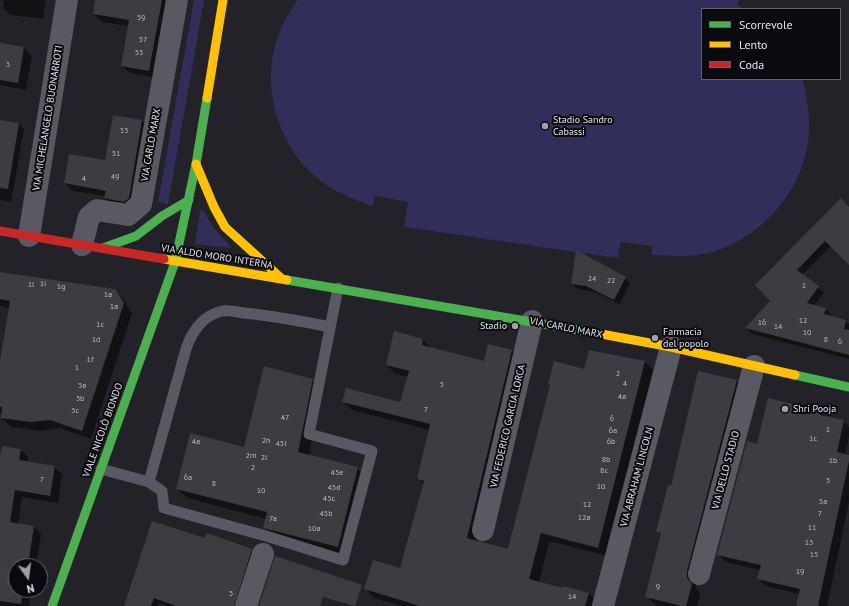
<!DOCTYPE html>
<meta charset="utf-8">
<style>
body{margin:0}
#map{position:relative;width:849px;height:606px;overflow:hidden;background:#222228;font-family:"PT Sans",sans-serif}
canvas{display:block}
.legend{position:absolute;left:701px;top:8px;width:140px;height:72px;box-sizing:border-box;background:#0a0a0f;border:1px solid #616268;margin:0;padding:5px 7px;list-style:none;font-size:12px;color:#e4e5ed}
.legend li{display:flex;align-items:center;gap:8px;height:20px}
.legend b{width:20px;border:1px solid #616268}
.north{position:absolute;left:8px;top:558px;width:40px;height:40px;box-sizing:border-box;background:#0a0a0f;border:1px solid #616268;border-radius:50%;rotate:166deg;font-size:11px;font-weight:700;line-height:16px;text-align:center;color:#e4e5ed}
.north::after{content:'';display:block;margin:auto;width:14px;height:18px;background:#a0a1a8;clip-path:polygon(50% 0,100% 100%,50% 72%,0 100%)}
</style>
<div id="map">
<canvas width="849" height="606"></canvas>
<ul class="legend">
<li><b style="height:5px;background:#4caf50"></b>Scorrevole</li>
<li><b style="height:5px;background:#ffc107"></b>Lento</li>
<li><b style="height:5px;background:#c62828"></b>Coda</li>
</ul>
<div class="north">N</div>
</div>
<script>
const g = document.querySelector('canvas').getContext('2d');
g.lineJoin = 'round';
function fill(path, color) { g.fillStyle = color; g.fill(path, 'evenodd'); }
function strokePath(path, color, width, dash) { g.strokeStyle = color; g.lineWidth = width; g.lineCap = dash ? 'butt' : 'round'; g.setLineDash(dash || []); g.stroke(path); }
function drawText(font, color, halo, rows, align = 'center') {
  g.font = font + ' "PT Sans",sans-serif'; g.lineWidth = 4; g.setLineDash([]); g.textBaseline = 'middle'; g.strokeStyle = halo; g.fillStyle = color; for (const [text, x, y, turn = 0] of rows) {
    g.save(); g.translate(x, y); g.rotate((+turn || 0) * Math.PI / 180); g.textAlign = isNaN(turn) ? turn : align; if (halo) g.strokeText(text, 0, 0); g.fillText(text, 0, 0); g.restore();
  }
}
fill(new Path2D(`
 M194 0H204L168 204 158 202Z
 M297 0H739L738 5 743 9H702V79H802C805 86 806 95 807 103 819 165 779 227 721 249 699 258 675 256 652 255V246L621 242 618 258 404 227 408 202 375 196 373 206C354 200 337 193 321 181 282 152 263 97 274 50 278 31 287 16 297 0Z
 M202 209 214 228 232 248 195 244 200 211Z`), '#312f59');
fill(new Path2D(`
 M0 0H46L43 19 11 15 3 8 4 1Z
 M96 0H170L157 78 130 73 122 66 129 26 102 22 94 14Z
 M0 44 24 48 32 56 26 90 0 85Z
 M114 116 142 121 150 129 136 206H113L105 198 106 196 73 191 65 183 106 161Z
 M0 121 19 124 24 129 11 202 0 200Z
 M828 213 849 233V264L831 246 802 275 824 292 814 306 825 308 831 314 830 317 846 321 849 324V359L752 334 746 328 771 301Z
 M0 273 115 290 124 300 132 313 91 439 60 428 40 431 11 427 2 418V414L0 412V367L10 308 0 306Z
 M625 278 630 283 620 304 592 291 577 289 572 284Z
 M423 339 431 348 485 363 489 345 512 351 521 359 477 541 509 550 585 370 644 361 653 370 607 556 549 541 539 583 564 589 588 593 597 602 596 606H402L374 598 366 589 401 569 424 485 418 478 430 430 352 410 343 402 401 403 408 377 396 374 387 365Z
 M699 372 737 381 746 390 696 580V588L700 594 697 606H657L646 596 661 535 658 532 672 487Z
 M312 380 322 390 309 455 357 468 367 478 347 556 274 537 264 527 266 519 187 498 177 488 245 448Z
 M821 412 826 417 843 421 849 427V437L845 455 849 456V502L827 606H797L800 594 766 586 758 579 760 570 726 562 718 554 758 445Z
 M21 450 28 457 27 463 55 467 62 474 58 503 22 497 18 524 34 527 41 534 36 566H16V590H35V593L31 594 29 606H0V462Z
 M206 539 251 550 257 555 240 606H167L159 603 158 606H125Z`), '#0007');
fill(new Path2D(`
 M95 0H162L149 71 121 66 129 20 93 14Z
 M0 43 24 47 18 83 0 80Z
 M113 115 142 120 129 198 124 202 104 198 106 191 64 183 69 154 105 160Z
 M0 120 19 123 8 189 0 188Z
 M841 198 849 207V265L825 241 797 270 819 286 807 303 826 308 824 314 846 320 844 329 849 330V355L745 328 770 301 755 285Z
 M576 250 626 277 614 300 586 286 571 284Z
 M0 272 115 289 124 303 82 431 50 420 30 422 1 418 2 407H0V361L10 301 0 299Z
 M394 331 423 339 422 345 484 361 488 344 512 350 467 538 508 549 550 385 548 384 554 361 584 369 589 350 645 361 598 548 541 533 529 579 563 588V586L589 593 585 606H420L364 589 373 560 400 568 424 481 417 479 430 424 342 402 346 388 400 402 409 371 386 365Z
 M264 366 313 379 298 452 358 467 338 547 263 528 267 512 176 489 190 433 244 447Z
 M698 371 737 380 687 571V578L692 584 686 606H682L645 597 661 533 656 532 668 485 671 486Z
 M768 398 821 411 820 415 844 420 837 452 849 455V461L818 606H796L800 589 757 579 761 565 717 555 747 441 757 444Z
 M2 446 21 449 19 460 55 466 50 496 15 490 10 522 34 526 28 566H16V590H23L21 604 0 601V456Z
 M152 521 205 538 207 533 252 549 234 606H176L154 598 151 606H124Z
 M275 556 362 585 355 606 323 597 320 606H259Z`), '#3c3c41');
strokePath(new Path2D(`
 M330 327C301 321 273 316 244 313 237 312 229 310 222 311 202 316 192 331 186 349L149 482 162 491 164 508 266 536 343 560 372 451 309 434 338 288
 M101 469 149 482`), '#595964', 11);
strokePath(new Path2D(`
 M29 236 67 0
 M82 245 89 217 97 210 128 215 141 204 177 0
 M483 530 532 321
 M699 574 754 366
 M246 606 263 554
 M603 606 671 347`), '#595964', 22);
strokePath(new Path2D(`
 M103 248 136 236 162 216 189 200
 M287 280 596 333
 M795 375 849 387
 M52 606 175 262 196 164 207 98`), '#4caf50', 9);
strokePath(new Path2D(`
 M207 98 223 0
 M196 164 214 207 225 227 281 278
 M164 259 287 280
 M596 333 671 347 795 375`), '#ffc107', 9);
strokePath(new Path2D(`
 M0 231 164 259`), '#c62828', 9);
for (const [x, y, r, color] of [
 [545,126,4,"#a0a1a8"],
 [515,326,4,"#a0a1a8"],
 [655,338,4,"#a0a1a8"],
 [785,409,4,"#a0a1a8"]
]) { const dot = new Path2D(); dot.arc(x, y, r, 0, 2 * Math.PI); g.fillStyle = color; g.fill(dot); strokePath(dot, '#0a0a0f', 1.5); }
drawText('8px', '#babbc2', null, [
 ["59",141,18],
 ["57",143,40],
 ["55",139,53],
 ["3",8,65],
 ["53",124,131],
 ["51",116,154],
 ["49",115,177],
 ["4",84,179],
 ["24",592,279],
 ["22",611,281],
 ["1i",43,284],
 ["1l",31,285],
 ["1",804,286],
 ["1g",61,287],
 ["1a",108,295],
 ["1a",114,307],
 ["12",803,321],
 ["16",762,323],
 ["1c",100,325],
 ["14",778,327],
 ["10",807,333],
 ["1d",96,340],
 ["8",826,340],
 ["6",840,342],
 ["1f",90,360],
 ["1",77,368],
 ["2",618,374],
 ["4",625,384],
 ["5",442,385],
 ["3a",82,386],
 ["4a",622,397],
 ["3b",80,399],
 ["7",426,410],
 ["3c",75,411],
 ["47",285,418],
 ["6",612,419],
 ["1",828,430],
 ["6a",613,431],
 ["1c",813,439],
 ["2h",266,441],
 ["4a",196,442],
 ["6b",611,442],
 ["45l",281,444],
 ["2m",251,456],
 ["2l",264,458],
 ["8b",606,460],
 ["1b",833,461],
 ["2",253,468],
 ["8c",604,471],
 ["45e",337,473],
 ["6a",188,478],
 ["7",42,480],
 ["3",828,481],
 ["8",214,484],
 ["10",601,487],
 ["45d",334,488],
 ["10",261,491],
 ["45c",329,499],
 ["5a",823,502],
 ["12",587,505],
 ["45b",326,514],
 ["7",820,514],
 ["12a",584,518],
 ["7a",273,519],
 ["11",812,528],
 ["10a",314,529],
 ["13",809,543],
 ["15",814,555],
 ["19",800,572],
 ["9",658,587],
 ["3",231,594],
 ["14",572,597]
]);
drawText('10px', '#e4e5ed', '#0a0a0f', [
 ["VIA MICHELANGELO BUONARROTI",48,118,-81],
 ["VIA CARLO MARX",151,145,-80],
 ["VIA ALDO MORO INTERNA",217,257,9],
 ["VIA CARLO MARX",566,328,11],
 ["VIA FEDERICO GARCIA LORCA",508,426,-77],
 ["VIALE NICOLÒ BIONDO",103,430,-70],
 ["VIA DELLO STADIO",726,470,-75],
 ["VIA ABRAHAM LINCOLN",637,477,-75]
]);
drawText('10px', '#e4e5ed', '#0a0a0f', [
 ["Stadio Sandro",553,120],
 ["Cabassi",553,132],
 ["Stadio",507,326,"right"],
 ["Farmacia",663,332],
 ["del popolo",663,344],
 ["Shri Pooja",793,409]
], 'left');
</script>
